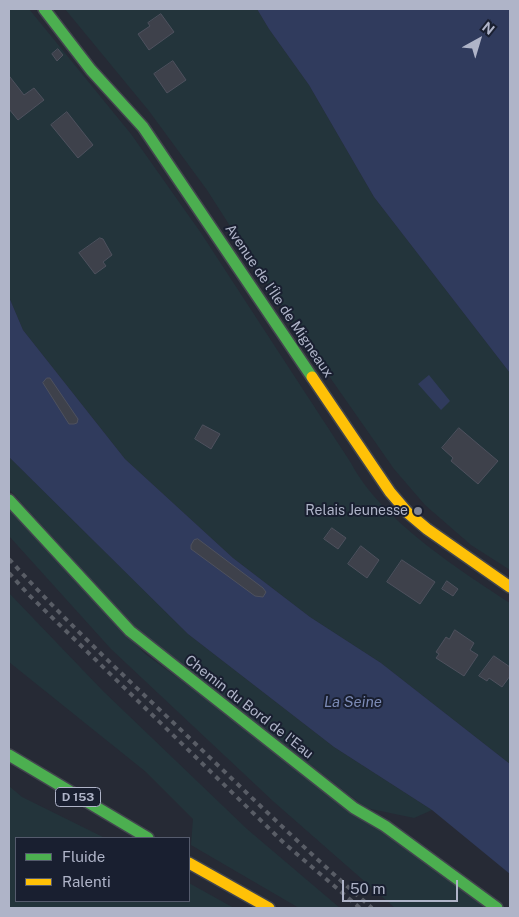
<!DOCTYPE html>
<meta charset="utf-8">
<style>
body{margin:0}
#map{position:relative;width:519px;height:917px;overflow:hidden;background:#262a35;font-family:"Public Sans",sans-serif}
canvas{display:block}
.frame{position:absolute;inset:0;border:10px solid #afb4c8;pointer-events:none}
.legend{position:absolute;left:15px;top:837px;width:175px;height:65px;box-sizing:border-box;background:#191f30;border:1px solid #555b6d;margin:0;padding:6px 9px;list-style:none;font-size:15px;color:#afb4c8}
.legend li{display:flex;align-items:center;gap:10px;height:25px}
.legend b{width:25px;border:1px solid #555b6d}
.north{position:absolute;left:454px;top:15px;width:50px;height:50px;-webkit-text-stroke:4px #191f30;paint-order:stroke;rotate:39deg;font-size:14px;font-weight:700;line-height:20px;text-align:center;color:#afb4c8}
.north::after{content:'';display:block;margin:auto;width:18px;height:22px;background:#afb4c8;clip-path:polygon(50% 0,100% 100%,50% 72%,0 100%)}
.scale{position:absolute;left:342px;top:880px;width:116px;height:22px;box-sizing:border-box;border:2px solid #afb4c8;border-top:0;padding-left:6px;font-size:15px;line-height:18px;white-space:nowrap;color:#afb4c8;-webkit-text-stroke:4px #191f30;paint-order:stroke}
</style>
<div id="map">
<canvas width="519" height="917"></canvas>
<div class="frame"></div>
<ul class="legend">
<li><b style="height:6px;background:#4caf50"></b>Fluide</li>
<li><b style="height:6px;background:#ffc107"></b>Ralenti</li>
</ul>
<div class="north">N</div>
<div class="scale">50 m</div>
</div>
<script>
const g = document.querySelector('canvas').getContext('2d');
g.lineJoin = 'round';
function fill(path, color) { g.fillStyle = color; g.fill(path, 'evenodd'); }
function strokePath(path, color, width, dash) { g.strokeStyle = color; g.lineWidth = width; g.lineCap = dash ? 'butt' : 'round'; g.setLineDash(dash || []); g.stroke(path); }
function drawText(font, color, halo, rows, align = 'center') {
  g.font = font + ' "Public Sans",sans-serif'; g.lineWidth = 4; g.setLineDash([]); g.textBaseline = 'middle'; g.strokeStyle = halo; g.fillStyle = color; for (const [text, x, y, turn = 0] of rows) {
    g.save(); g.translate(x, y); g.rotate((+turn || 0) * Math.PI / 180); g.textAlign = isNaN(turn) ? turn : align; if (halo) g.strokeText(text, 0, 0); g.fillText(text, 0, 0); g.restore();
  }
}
fill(new Path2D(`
 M9 9H29L131 134 201 233 351 463C380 519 458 569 510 603V764L381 663 310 617 233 558 125 459 23 330 9 297Z
 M65 9H257L269 29 309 85 374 197 510 373V570L471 545 425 505 394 469 294 326 207 190 149 111Z
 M9 457 188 634 334 747 432 810 414 818 366 808 137 630 9 489Z
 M9 506 144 653 490 908H395L274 802 111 649 9 536Z
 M9 593 103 691 247 829 340 908H299L191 845 193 819 146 772 9 662Z
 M9 786 22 797 105 838H16V901H189V883L234 908H9Z`), '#23343b');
fill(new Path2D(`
 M257 9H510V373L374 197 309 85 269 29Z
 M9 297 23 330 125 459 233 558 310 617 381 663 510 764V874L432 810 334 747 188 634 9 457Z
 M429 375 450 401 441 410 418 384Z`), '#303b5d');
const building = new Path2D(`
 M161 14 174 32 149 50 138 34 150 26 148 23Z
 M58 49 63 55 57 61 52 54Z
 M173 61 186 80 167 93 154 74Z
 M10 77 24 95 34 88 44 100 18 120 9 109V78Z
 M67 112 93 145 78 158 51 125Z
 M100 238 103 239 112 255 103 262 106 266 95 274 79 253Z
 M47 378H50L78 419 77 423 74 424H69L43 383Z
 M203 425 220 434 211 449 195 439Z
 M459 428 498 461 478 484 451 461 453 458 442 448Z
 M332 528 346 538 338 549 324 539Z
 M198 539 263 588 266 592 263 597 255 596 191 549V545L194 540Z
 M361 546 379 560 367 578 348 564Z
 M402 560 435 582 420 604 387 582Z
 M447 581 458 589 453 596 442 589Z
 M455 630 474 643 470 650 478 655 464 676 436 658 439 654 436 652 446 637 449 639Z
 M494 656 510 667V676L502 687 489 678 487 681 479 676Z`);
fill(building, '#3e414b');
strokePath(building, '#4e515e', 1);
const fast = new Path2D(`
 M44 9 91 70 143 127 312 377
 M9 500 130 631 354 808 385 826 497 908
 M9 755 148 838`);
const slow = new Path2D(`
 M312 377 390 492 408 513 427 529 510 587
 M189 863 269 908`);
strokePath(fast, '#42454e', 14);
strokePath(slow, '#42454e', 14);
strokePath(fast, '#4caf50', 11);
strokePath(slow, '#ffc107', 11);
strokePath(new Path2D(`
 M9 559C63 619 122 674 181 730 244 790 306 851 372 908
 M9 573 29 595 284 843 360 908`), '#595d66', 4, [5, 5]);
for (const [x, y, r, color] of [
 [418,511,5,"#7f8495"]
]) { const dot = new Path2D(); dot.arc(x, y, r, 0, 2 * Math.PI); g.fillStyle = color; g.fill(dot); strokePath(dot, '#191f30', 2); }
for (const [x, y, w] of [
 [78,797,45]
]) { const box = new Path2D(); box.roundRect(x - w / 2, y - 9.5, w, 19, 4); g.fillStyle = '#191f30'; g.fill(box); strokePath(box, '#afb4c8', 1); }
drawText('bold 12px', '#afb4c8', null, [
 ["D 153",78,797]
]);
drawText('14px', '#afb4c8', '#191f30', [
 ["Avenue de l'Île de Migneaux",279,301,56],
 ["Chemin du Bord de l'Eau",249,707,38]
]);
drawText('14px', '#afb4c8', '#191f30', [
 ["Relais Jeunesse",408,511]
], 'right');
drawText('italic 15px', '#7c8bb6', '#191f30', [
 ["La Seine",353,702]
]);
</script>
